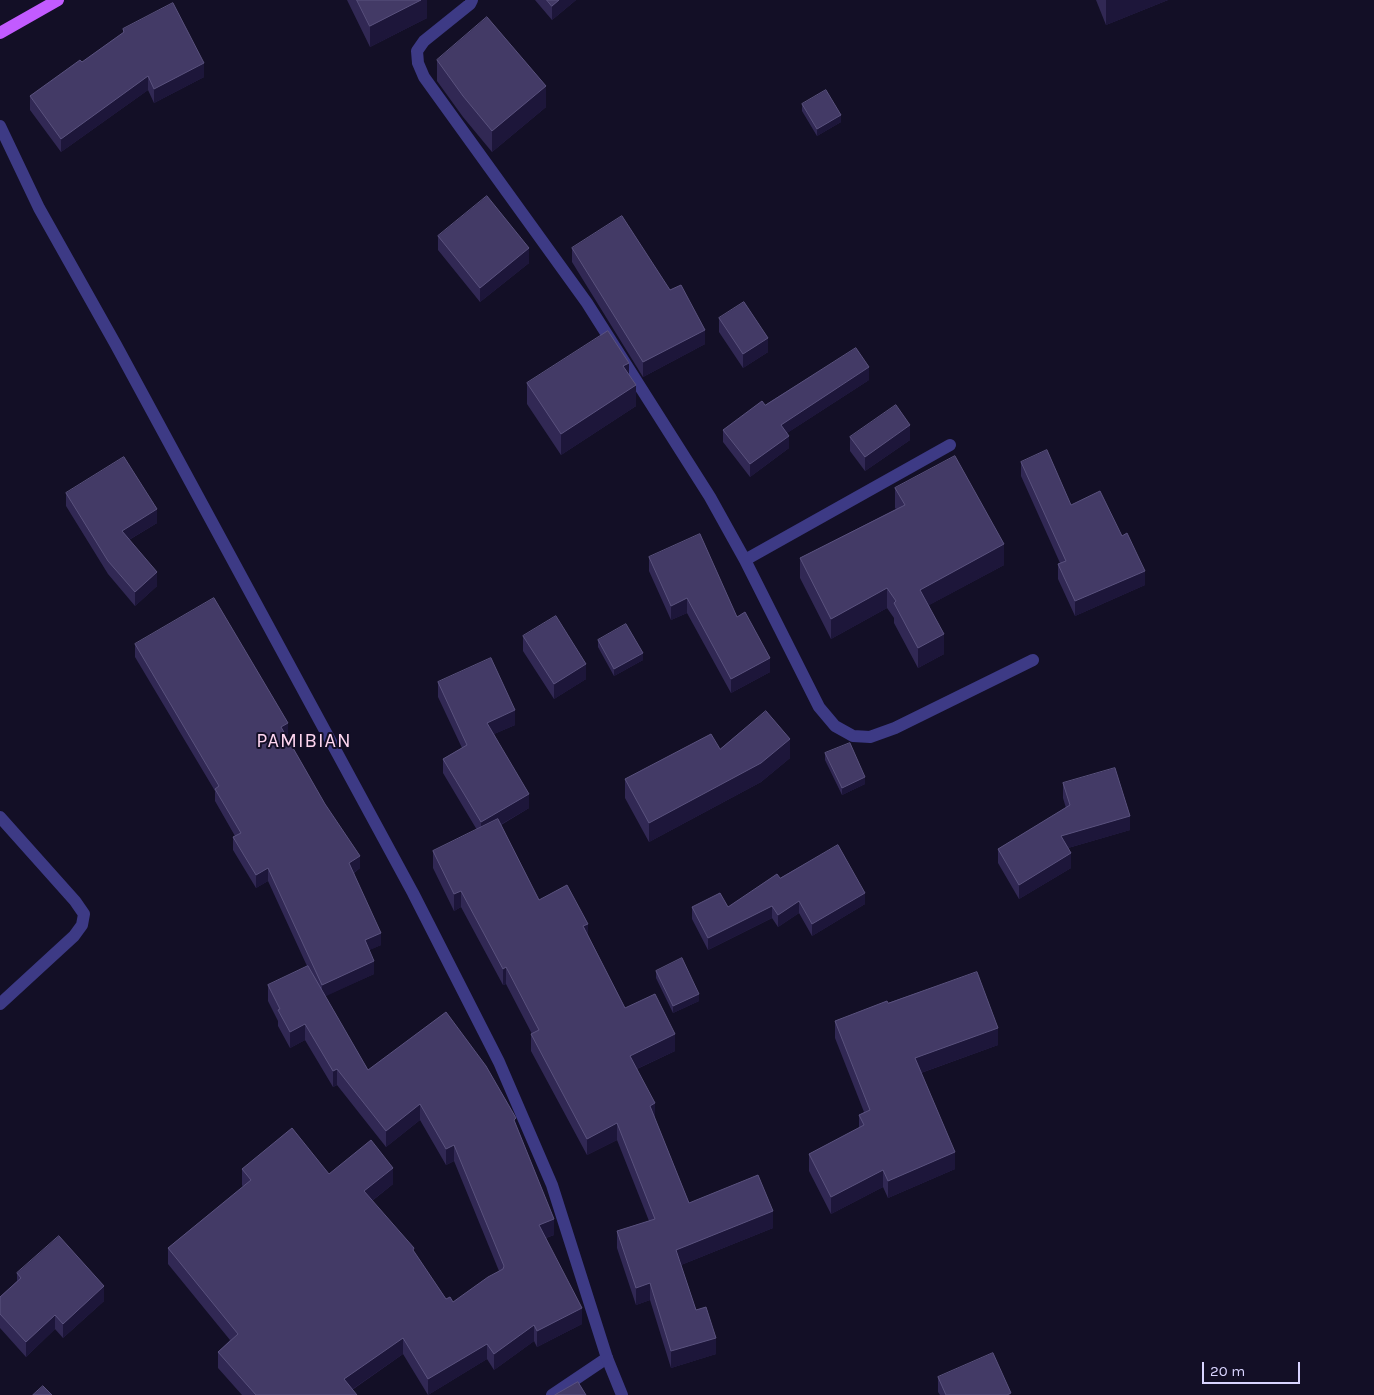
<!DOCTYPE html>
<style>
body{margin:0}
#map{position:relative;width:1374px;height:1395px;overflow:hidden;background:#130f26;font-family:Karla,sans-serif}
canvas{display:block}
.scale{position:absolute;left:1202px;top:1362px;width:98px;height:22px;box-sizing:border-box;border:2px solid #d9d4ff;border-top:0;padding-left:6px;font-size:15px;line-height:18px;white-space:nowrap;color:#d9d4ff;-webkit-text-stroke:4px #130f26;paint-order:stroke}
</style>
<div id="map">
<canvas width="1374" height="1395"></canvas>
<div class="scale">20 m</div>
</div>
<script>
const g = document.querySelector('canvas').getContext('2d');
g.lineJoin = 'round';
function strokePath(path, color, width, dash) { g.strokeStyle = color; g.lineWidth = width; g.lineCap = dash ? 'butt' : 'round'; g.setLineDash(dash || []); g.stroke(path); }
function fill(path, color) { g.fillStyle = color; g.fill(path, 'evenodd'); }
function drawText(font, color, halo, rows, align = 'center') {
  g.font = font + ' Karla,sans-serif'; g.lineWidth = 4; g.setLineDash([]); g.textBaseline = 'middle'; g.strokeStyle = halo; g.fillStyle = color; for (const [text, x, y, turn = 0] of rows) {
    g.save(); g.translate(x, y); g.rotate((+turn || 0) * Math.PI / 180); g.textAlign = isNaN(turn) ? turn : align; if (halo) g.strokeText(text, 0, 0); g.fillText(text, 0, 0); g.restore();
  }
}
strokePath(new Path2D(`
 M472 0 470 4 424 41 417 51 418 63 424 77 587 303 710 497 745 560 819 707 835 726 853 736 870 737 895 728 1033 660
 M745 560 950 445
 M0 817 75 901 84 914 82 925 74 936 0 1004
 M552 1395 607 1358`), '#3d3a85', 12);
strokePath(new Path2D(`
 M0 126 39 208 116 345 413 893 499 1062 552 1185 607 1358 622 1395`), '#3d3a85', 12);
strokePath(new Path2D(`
 M0 33 58 0`), '#c25bff', 12);
fill(new Path2D(`
 M347 0H427V18L370 47Z
 M535 0H576L552 20Z
 M1096 0H1168L1106 25Z
 M123 29 204 77 154 103 148 90 61 152 30 110V96L82 62 123 33Z
 M437 60 546 107 492 152 463 117 437 81Z
 M802 104 841 122 817 136 802 111Z
 M438 236 529 263 480 302 438 250Z
 M572 248 670 290 705 344 643 377 572 262Z
 M719 318 768 352 743 368 719 332Z
 M629 375 636 406 561 455 527 404V383Z
 M869 380 787 433 789 448 750 477 723 442V430L765 405Z
 M850 437 910 440 865 471 850 451Z
 M1021 462 1145 585 1075 616 1058 579V564L1060 563 1021 476Z
 M895 488 1004 565 929 605 944 654 918 668 894 623V618L887 608 831 639 800 578V558L896 509 895 508Z
 M66 493 157 523 129 540 157 586 135 606 108 574 66 506Z
 M649 557 737 617 770 672 731 693 687 613 671 620 649 571Z
 M523 636 586 679 554 699 523 651Z
 M598 640 643 660 614 676 598 647Z
 M135 644 288 736H286L360 868 354 873 381 945 369 950 374 974 325 996 368 1070 516 1126 554 1235 546 1238 582 1324 537 1347 534 1341 494 1370 487 1359 428 1395 403 1354 352 1390 357 1395H242L218 1368V1352L230 1340 168 1264V1248L243 1187 242 1185V1169L329 1174 393 1184 372 1201 414 1252 446 1299 453 1302 499 1271 454 1161 446 1165 420 1120 386 1147 337 1085 333 1087 305 1040 290 1048 278 1026V1021L268 1001V985L307 966 268 881 256 888 233 850V837L235 836 215 801V791L135 657Z
 M438 682 515 725 494 734 529 808 501 825 539 900 588 935 625 1008 675 1051 637 1069 655 1119 689 1203 773 1228 681 1265 696 1310 716 1354 671 1368 650 1300 636 1305 617 1248V1231L649 1221 617 1140 587 1155 531 1051V1034H532L506 984 503 985 461 907 454 911 433 868V851L477 830 443 773V759L462 748 438 697Z
 M720 749 790 758 761 782 649 842 625 798V779Z
 M825 753 865 784 842 795 825 760Z
 M1063 783 1130 830 1068 848 1071 868 1019 899 998 863V849L1066 808 1063 798Z
 M780 878 865 904 812 936 799 913 778 927 772 918 708 950 692 919V907H728Z
 M656 971 699 1001 673 1013 656 978Z
 M888 1003 998 1045 921 1073 955 1169 888 1198 883 1187 831 1214 809 1171V1154L859 1128V1115L864 1112 835 1038V1021Z
 M17 1273 104 1301 63 1338 55 1329 26 1357 0 1328V1297L17 1281Z
 M938 1377 1011 1395H940L938 1392Z`), '#312854');
fill(new Path2D(`
 M421 0H427V18L370 47V26Z
 M559 0H576L552 20V6Z
 M1106 0H1168L1106 25Z
 M204 63V77L154 103V89Z
 M148 76V90L61 152V139Z
 M546 86V107L492 152V131Z
 M841 115V122L817 136V129Z
 M529 248V263L480 302V288Z
 M705 330V344L643 377V362Z
 M768 338V352L743 368V354Z
 M629 363V384L623 366Z
 M869 367V380L781 437V425Z
 M636 385V406L561 455V434Z
 M910 425V440L865 471V457Z
 M789 436V448L750 477V464Z
 M157 509V523L122 544V531Z
 M1004 544V565L920 610V590Z
 M1145 571V585L1075 616V601Z
 M157 572V586L135 606V592Z
 M887 588V608L831 639V619Z
 M687 598V613L671 620V606Z
 M944 634V654L918 668V648Z
 M643 653V660L614 676V669Z
 M770 658V672L731 693V679Z
 M586 664V679L554 699V684Z
 M515 710V725L487 737V723Z
 M288 723V736L281 740V727Z
 M790 739V758L761 782 649 842V823Z
 M865 777V784L842 795V788Z
 M529 794V808L481 836V822Z
 M1130 816V830L1061 850V836Z
 M1071 853V868L1019 899V885Z
 M360 856V868L349 876V863Z
 M268 868V881L256 888V875Z
 M461 891V907L454 911V894Z
 M865 893V904L812 936V924Z
 M799 901V913L778 927V915Z
 M772 906V918L708 950V938Z
 M588 924V941L583 926Z
 M381 933V945L365 952V940Z
 M374 961V974L322 998V985Z
 M506 967V984L503 985V969Z
 M699 994V1001L673 1013V1006Z
 M305 1024V1040L290 1048V1032Z
 M998 1028V1045L915 1075V1058Z
 M675 1034V1051L630 1072V1056Z
 M337 1069V1085L333 1087V1071Z
 M655 1103V1120L650 1106Z
 M420 1104V1120L386 1147V1131Z
 M617 1123V1140L587 1155V1139Z
 M454 1145V1161L446 1165V1149Z
 M955 1152V1169L888 1198V1181Z
 M393 1168V1184L364 1207V1191Z
 M883 1170V1187L831 1214V1197Z
 M773 1211V1228L676 1267V1250Z
 M554 1219V1235L539 1240V1225Z
 M650 1283V1300L636 1305V1288Z
 M104 1286V1301L63 1338V1324Z
 M582 1308V1324L537 1347V1331Z
 M55 1315V1329L26 1357V1342Z
 M534 1325V1341L494 1370V1354Z
 M403 1338V1354L344 1395V1379Z
 M716 1338V1354L671 1368V1351Z
 M487 1344V1359L428 1395V1379Z`), '#1d163a');
const building = new Path2D(`
 M357 0H421L370 26Z
 M547 0H559L552 6Z
 M173 3 204 63 154 89 148 76 61 139 30 96 80 60 82 62 124 32 123 29Z
 M487 17 546 86 492 131 463 96 437 60Z
 M826 90 841 115 817 129 802 104Z
 M487 196 529 248 480 288 438 236Z
 M622 216 670 290 681 285 705 330 643 362 572 248Z
 M744 302 768 338 743 354 719 318Z
 M608 331 629 363 623 366 636 385 561 434 527 383Z
 M856 348 869 367 781 425 789 436 750 464 723 430 762 401 765 405Z
 M896 405 910 425 865 457 850 437Z
 M1047 450 1071 505 1100 491 1122 536 1127 533 1145 571 1075 601 1058 564 1066 561 1021 462Z
 M955 456 1004 544 920 590 944 634 918 648 894 603 896 601 887 588 831 619 800 558 905 505 895 488Z
 M124 457 157 509 122 531 157 572 135 592 108 561 66 493Z
 M700 534 737 617 745 612 770 658 731 679 687 598 671 606 649 557Z
 M214 598 288 723 281 727 325 804 360 856 349 863 381 933 365 940 374 961 322 985 268 868 256 875 233 837 241 833 215 789 219 786 135 644Z
 M556 616 586 664 554 684 523 636Z
 M626 624 643 653 614 669 598 640Z
 M491 658 515 710 487 723 529 794 481 822 443 759 467 745 438 682Z
 M766 711 790 739 761 763 649 823 625 779 711 734 720 749Z
 M850 743 865 777 842 788 825 753Z
 M1115 768 1130 816 1061 836 1071 853 1019 885 998 849 1070 805 1063 783Z
 M498 819 539 900 567 885 588 924 583 926 625 1008 655 994 675 1034 630 1056 655 1103 650 1106 689 1203 758 1175 773 1211 676 1250 696 1310 706 1307 716 1338 671 1351 650 1283 636 1288 617 1231 655 1219 617 1123 587 1139 531 1034 539 1030 506 967 503 969 461 891 454 894 433 851Z
 M838 845 865 893 812 924 799 901 778 915 772 906 708 938 692 907 720 893 728 907 777 874 780 878Z
 M682 958 699 994 673 1006 656 971Z
 M308 966 368 1070 446 1012 486 1066 516 1118 514 1120 554 1219 539 1225 582 1308 537 1331 534 1325 494 1354 487 1344 428 1379 403 1338 344 1379 357 1395H256L218 1352 238 1334 168 1248 251 1180 242 1169 292 1128 329 1174 371 1140 393 1168 364 1191 414 1248 413 1250 446 1299 450 1297 453 1302 488 1277 503 1269 504 1266 454 1145 446 1149 420 1104 386 1131 337 1069 333 1071 305 1024 290 1032 278 1010 280 1009 268 985Z
 M977 972 998 1028 915 1058 955 1152 888 1181 883 1170 831 1197 809 1154 864 1125 859 1115 870 1110 835 1021 887 1001 888 1003Z
 M59 1236 104 1286 63 1324 55 1315 26 1342 0 1314V1297L21 1278 17 1273Z
 M993 1353 1011 1393 1007 1395H946L938 1377Z
 M578 1382 586 1395H555Z
 M43 1386 52 1395H33Z`);
fill(building, '#433a66');
strokePath(building, '#5a527e', 1);
g.letterSpacing = '1px';
drawText('20px', '#ffd6f0', '#130f26', [
 ["PAMIBIAN",304,741]
]);
g.letterSpacing = '0px';
</script>
